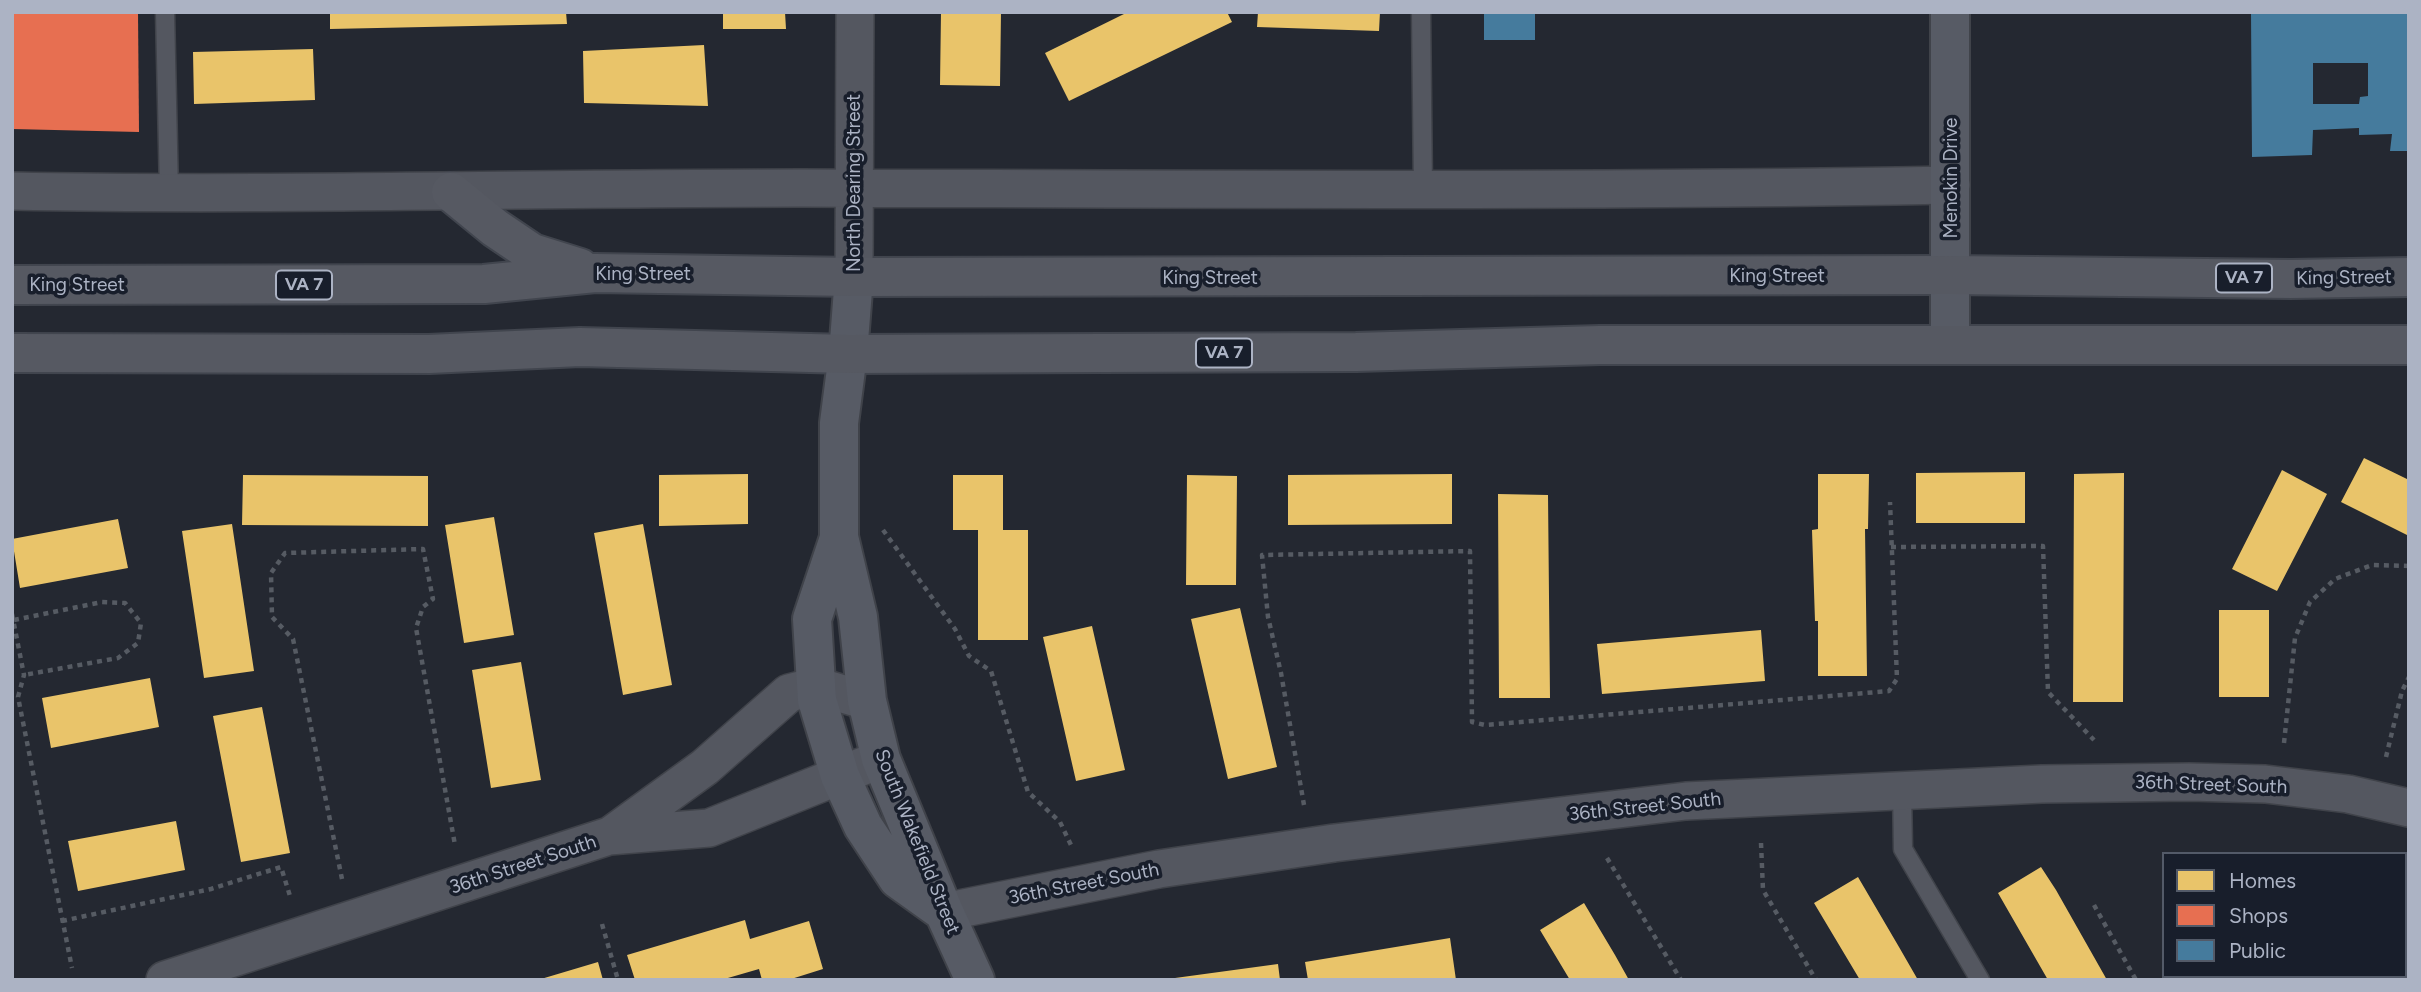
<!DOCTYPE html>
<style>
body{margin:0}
#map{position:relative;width:2421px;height:992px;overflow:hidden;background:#242831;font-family:Figtree,sans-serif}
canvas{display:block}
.frame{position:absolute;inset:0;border:14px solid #acb3c4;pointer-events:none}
.legend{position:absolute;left:2162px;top:852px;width:245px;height:126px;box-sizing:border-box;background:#181e2b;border:2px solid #535a68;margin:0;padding:9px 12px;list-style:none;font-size:21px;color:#acb3c4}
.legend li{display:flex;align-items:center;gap:14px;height:35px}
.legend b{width:35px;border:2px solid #535a68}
</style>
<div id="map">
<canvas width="2421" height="992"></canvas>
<div class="frame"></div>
<ul class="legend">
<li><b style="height:19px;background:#e9c46a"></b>Homes</li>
<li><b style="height:19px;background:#e76f51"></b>Shops</li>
<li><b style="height:19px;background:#457b9d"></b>Public</li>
</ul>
</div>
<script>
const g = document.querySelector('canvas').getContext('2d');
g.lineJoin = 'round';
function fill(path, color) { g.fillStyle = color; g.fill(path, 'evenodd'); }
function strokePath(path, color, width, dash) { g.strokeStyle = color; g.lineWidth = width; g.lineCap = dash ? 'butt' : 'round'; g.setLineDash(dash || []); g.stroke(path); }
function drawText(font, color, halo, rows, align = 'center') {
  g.font = font + ' Figtree,sans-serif'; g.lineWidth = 7; g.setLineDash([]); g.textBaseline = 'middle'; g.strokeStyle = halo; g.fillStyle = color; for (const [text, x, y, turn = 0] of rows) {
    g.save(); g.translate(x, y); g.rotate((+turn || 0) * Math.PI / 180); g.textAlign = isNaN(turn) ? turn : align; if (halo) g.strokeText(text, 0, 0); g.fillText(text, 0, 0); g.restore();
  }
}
fill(new Path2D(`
 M330 12H566L567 24 330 29Z
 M723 12H785L786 29H723Z
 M941 12H1001L1000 86 940 85Z
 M1128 12H1227L1232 22 1069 101 1045 53Z
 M1258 12H1380L1379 31 1257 27Z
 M704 45 708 106 584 103 583 51Z
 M313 49 315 100 194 104 193 52Z
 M2364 458 2409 480V536L2341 502Z
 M2282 470 2327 494 2277 591 2232 569Z
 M2025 472V523H1916V473Z
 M2124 473 2123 702H2073L2074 474Z
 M748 474V524L659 526V475Z
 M1452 474V524L1288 525V475Z
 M1818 474H1869L1868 529H1865L1867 676H1818V621H1815L1812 530 1818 529Z
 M243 475 428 476V526L242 525Z
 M953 475H1003V530H1028V640H978V530H953Z
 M1187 475 1237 476 1236 585H1186Z
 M1498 494 1548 495 1550 698H1499Z
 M494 517 514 635 464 643 445 525Z
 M118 519 128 568 20 588 12 539Z
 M232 524 254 671 204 678 182 531Z
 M643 524 672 685 623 695 594 533Z
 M1240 608 1277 767 1228 779 1191 619Z
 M2219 610H2269V697H2219Z
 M1092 626 1125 770 1076 781 1043 637Z
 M1761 630 1765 681 1602 694 1597 644Z
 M521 662 541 780 491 788 472 670Z
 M150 678 159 727 51 748 42 698Z
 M262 707 290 853 241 862 213 716Z
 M176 821 185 870 78 891 68 841Z
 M2041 867 2056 890 2107 980H2048L2025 940 1998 893Z
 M1858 877 1899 947 1918 980H1860L1814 903Z
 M1584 903 1615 955 1629 980H1570L1540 930Z
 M745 920 750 939 809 921 823 969 788 980H762L759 969 721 980H635L627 955Z
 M1450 938 1456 980H1308L1305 962Z
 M598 962 603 980H541V979Z
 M1278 964 1280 980H1175V978Z`), '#e9c46a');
fill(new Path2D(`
 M12 12H138L139 132 12 129Z`), '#e76f51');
fill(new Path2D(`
 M1484 12H1535V40H1484Z
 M2251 12H2409V151H2390L2392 134 2359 135V128L2313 130 2312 155 2252 157ZM2313 63H2368V96L2360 97 2359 104H2313Z`), '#457b9d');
const lane = new Path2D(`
 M165 12 169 192
 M1421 12 1423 188
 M1902 790 1903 849 1980 980`);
const street = new Path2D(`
 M12 191C275 196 538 188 801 188 1185 189 1568 192 1951 185
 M854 277 855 12
 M610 836 705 767 789 693 816 686 867 701
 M944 912 1159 869 1334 843 1686 801 2042 784 2189 782 2265 784 2348 794 2409 808
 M165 980 609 836 709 828 881 759`);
const secondary = new Path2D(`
 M854 277 848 354 839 423V537L858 617 867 701 881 759 944 912 975 980
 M1950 345V12
 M839 538 812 619 817 700 840 776 863 826 898 879 944 912`);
const primary = new Path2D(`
 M451 192 495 228 532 253 580 268
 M12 285 484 284 595 273 854 277 1951 275 2291 279 2409 277
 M12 353 429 354 580 347 848 354 1356 352 1600 345H2409`);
strokePath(lane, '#40434a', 21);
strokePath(street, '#40434a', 40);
strokePath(secondary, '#40434a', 42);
strokePath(primary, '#41454e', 42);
strokePath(new Path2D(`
 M883 530 955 629 969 656 991 671 1028 792 1060 822 1071 845
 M1891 547 2043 546 2048 692 2094 740
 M12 614 24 675 18 697 72 968
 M14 620 102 602 125 603 141 623 138 643 118 658 24 675
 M2284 743 2295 638 2310 602 2335 579 2372 565 2409 566
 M2386 757 2402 691 2409 677
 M1304 805 1281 673 1268 617 1262 555 1470 551 1472 722 1485 725 1889 691 1897 679 1890 502
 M1761 843 1763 890 1816 980
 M1607 858 1681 980
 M342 879 293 639 272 617 271 573 285 553 423 549 433 599 423 607 416 628 455 845
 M2094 905 2136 980
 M62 921 211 889 281 867 290 896
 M602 924 618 980
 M2296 980 2303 976`), '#565b63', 4.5, [5, 5]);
strokePath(lane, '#545760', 18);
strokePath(street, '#545760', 37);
strokePath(secondary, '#575b65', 38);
strokePath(primary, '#565962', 38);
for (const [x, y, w] of [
 [2244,278,56],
 [304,285,56],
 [1224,353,56]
]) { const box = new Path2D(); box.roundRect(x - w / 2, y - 14.5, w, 29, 5); g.fillStyle = '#181e2b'; g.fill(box); strokePath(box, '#acb3c4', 2); }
drawText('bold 18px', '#acb3c4', null, [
 ["VA 7",2244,278],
 ["VA 7",304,285],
 ["VA 7",1224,353]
]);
drawText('19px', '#acb3c4', '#181e2b', [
 ["Menokin Drive",1951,178,-90],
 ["North Dearing Street",854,183,-90],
 ["King Street",643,274],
 ["King Street",1777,276],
 ["King Street",1210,278],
 ["King Street",2344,278,-1],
 ["King Street",77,285],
 ["36th Street South",2211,785,2],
 ["36th Street South",1645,807,-6],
 ["South Wakefield Street",917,842,68],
 ["36th Street South",523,865,-18],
 ["36th Street South",1084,884,-11]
]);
</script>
